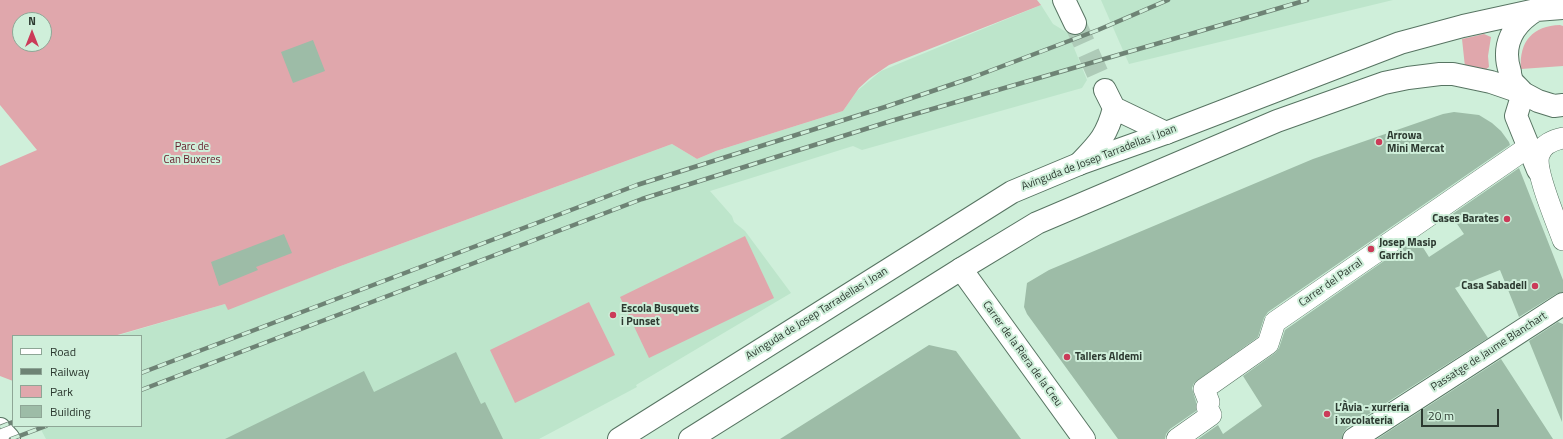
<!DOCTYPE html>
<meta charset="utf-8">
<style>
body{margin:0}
#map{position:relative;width:1563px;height:439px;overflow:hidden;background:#cfefda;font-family:"Titillium Web",sans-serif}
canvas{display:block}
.legend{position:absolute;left:12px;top:335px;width:130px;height:92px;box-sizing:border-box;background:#cfefda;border:1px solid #8ea696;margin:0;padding:5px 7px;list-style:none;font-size:12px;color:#2c3930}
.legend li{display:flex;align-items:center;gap:8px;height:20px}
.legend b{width:20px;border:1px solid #8ea696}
.north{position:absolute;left:12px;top:12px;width:40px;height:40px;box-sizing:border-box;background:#cfefda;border:1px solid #8ea696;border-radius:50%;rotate:0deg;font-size:11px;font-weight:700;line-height:16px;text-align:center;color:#2c3930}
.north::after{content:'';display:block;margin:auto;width:14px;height:18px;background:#cb3b59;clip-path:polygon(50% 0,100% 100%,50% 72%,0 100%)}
.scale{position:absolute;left:1421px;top:409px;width:78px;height:18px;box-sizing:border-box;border:2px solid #2c3930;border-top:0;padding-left:5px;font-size:12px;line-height:14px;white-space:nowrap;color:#2c3930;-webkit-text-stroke:3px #cfefda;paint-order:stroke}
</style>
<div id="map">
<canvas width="1563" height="439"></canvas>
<ul class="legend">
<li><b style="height:5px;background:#fff"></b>Road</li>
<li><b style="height:5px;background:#6e8375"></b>Railway</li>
<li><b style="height:11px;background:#e0a7ac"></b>Park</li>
<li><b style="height:11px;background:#9dbca7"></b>Building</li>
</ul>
<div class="north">N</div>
<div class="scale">20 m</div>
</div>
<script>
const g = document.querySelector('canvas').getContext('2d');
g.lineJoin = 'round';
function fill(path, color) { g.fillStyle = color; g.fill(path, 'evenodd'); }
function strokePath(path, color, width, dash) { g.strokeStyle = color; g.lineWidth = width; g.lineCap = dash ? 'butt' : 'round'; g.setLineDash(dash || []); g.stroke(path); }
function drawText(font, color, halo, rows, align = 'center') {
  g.font = font + ' "Titillium Web",sans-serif'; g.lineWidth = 4; g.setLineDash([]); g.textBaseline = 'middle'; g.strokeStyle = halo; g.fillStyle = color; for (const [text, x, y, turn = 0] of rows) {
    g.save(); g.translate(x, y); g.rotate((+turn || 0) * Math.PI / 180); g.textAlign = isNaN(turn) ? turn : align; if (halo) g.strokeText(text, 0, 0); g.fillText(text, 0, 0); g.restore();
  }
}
fill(new Path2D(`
 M1101 0H1393L1129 64Z
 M1041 5 1053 24 1068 33 1087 80 1082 88 862 150 853 146 710 191 732 216 734 222 745 231 791 293 636 385 637 387 539 439H46L39 426H141V336H116L225 304 228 309 338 267 672 144 697 159 716 151 843 111 857 91 881 71Z`), '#bde5cb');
fill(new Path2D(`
 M0 0H1037L1041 5 889 65 870 78 859 88 843 111 716 151 697 159 672 144 338 267 228 310 225 304 114 336H13V381L0 376V166L37 150 0 105ZM20 20H44V44H20Z
 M1560 25 1563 26V66L1521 69C1519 41 1533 26 1560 25Z
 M1484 34 1491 37 1488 56 1489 67 1485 70 1465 67 1462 39Z
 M745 236 774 298 649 358 620 297Z
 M589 302 615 355 515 403 490 350Z`), '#e0a7ac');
fill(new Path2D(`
 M313 40 325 71 293 83 281 52Z
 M1454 112 1479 115 1492 123 1501 131 1509 142 1510 145 1268 312 1264 318 1258 337 1194 383 1192 388 1196 402V411L1170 429 1166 434 1165 439H1118L1027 314 1024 307 1027 283 1049 270 1313 159 1443 114Z
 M1519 168 1563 280V292L1556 294 1519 317 1500 270 1455 288 1488 338 1347 428 1343 433 1342 439H1198L1218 425 1223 434 1262 406 1243 376 1275 353 1279 348 1285 330 1417 238 1429 257 1464 234 1451 215Z
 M284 234 292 253 256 267 258 270 219 286 211 262Z
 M1558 322 1563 324 1562 422 1529 341Z
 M929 345 956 351 1021 439H780Z
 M456 352 481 404 485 402 503 439H225L364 371 374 392Z
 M1501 359 1553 439H1377Z`), '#9dbca7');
strokePath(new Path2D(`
 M1075 23 1105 90`), '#aecbb8', 22, [22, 11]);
const pedestrian = new Path2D(`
 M1563 138C1553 140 1542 145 1539 155 1534 170 1557 223 1563 240
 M1177 439 1211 415 1207 407 1209 402 1204 389 1268 344 1275 322 1524 150`);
const minor = new Path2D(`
 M1064 0 1075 23
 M1523 93 1516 116 1538 170
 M1114 108 1166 133
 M1079 164C1098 144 1107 136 1114 108L1105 90
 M961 269 1084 439
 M0 429 9 439
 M1354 439 1563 304`);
const tertiary = new Path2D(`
 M1523 93C1520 89 1515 85 1512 81 1511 78 1510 75 1510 72 1501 45 1513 24 1536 10
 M619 439 1012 192 1079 164 1166 133 1400 43 1463 26 1536 10 1563 8
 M690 439 961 269 1037 223 1277 121 1384 83 1408 78 1440 74H1453L1491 82 1523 93 1538 101 1554 106 1563 105`);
strokePath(pedestrian, '#577462', 22);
strokePath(minor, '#577462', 24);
strokePath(tertiary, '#577462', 24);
strokePath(pedestrian, '#fff', 21);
strokePath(minor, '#fff', 22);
strokePath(tertiary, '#fff', 22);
const rail = new Path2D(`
 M141 373 637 185 885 107 971 78 1098 30 1168 0
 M141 390 642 199 891 121 1307 0
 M0 427 13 422
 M11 439 46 426`);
strokePath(rail, '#6e8375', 4.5);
strokePath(rail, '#cfefda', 3, [9]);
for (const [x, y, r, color] of [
 [1379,142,4,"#cb3b59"],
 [1507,219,4,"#cb3b59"],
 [1371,249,4,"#cb3b59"],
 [1535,286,4,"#cb3b59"],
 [613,315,4,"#cb3b59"],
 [1067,357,4,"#cb3b59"],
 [1327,414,4,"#cb3b59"]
]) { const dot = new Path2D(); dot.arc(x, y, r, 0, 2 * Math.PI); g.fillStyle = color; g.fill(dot); strokePath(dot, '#cfefda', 1.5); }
drawText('bold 11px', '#2c3930', '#cfefda', [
 ["Arrowa",1387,136],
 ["Mini Mercat",1387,149],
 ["Cases Barates",1499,219,"right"],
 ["Josep Masip",1379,243],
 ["Garrich",1379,256],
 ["Casa Sabadell",1527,286,"right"],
 ["Escola Busquets",621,309],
 ["i Punset",621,322],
 ["Tallers Aldemi",1075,357],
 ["L’Àvia - xurreria",1335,408],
 ["i xocolateria",1335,421]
], 'left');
drawText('11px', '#641b29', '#cfefda', [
 ["Parc de",192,147],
 ["Can Buxeres",192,160]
]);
drawText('11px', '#2c3930', '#cfefda', [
 ["Avinguda de Josep Tarradellas i Joan",1099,158,-21],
 ["Carrer del Parral",1331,283,-35],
 ["Avinguda de Josep Tarradellas i Joan",817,314,-32],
 ["Passatge de Jaume Blanchart",1489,352,-33],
 ["Carrer de la Riera de la Creu",1022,354,54]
]);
</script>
